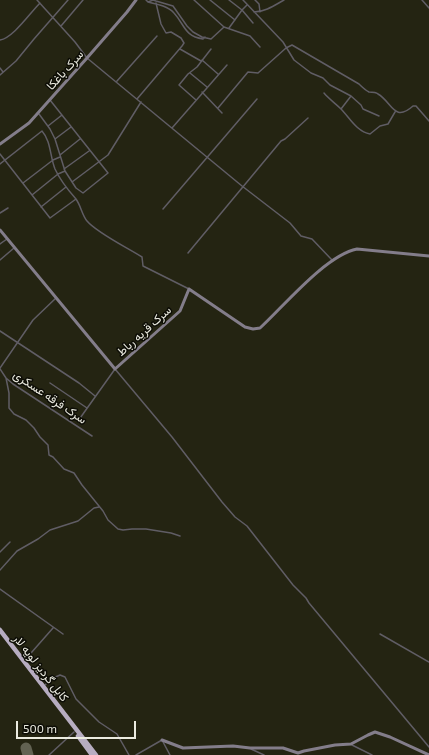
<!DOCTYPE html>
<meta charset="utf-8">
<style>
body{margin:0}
#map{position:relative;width:429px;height:755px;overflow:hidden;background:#242412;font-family:"Exo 2",sans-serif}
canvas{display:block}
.scale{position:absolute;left:16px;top:721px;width:120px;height:18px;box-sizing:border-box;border:2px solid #ebebe0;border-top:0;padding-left:5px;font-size:12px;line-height:14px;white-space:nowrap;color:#ebebe0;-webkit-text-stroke:3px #0d0d06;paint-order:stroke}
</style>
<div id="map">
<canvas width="429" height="755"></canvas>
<div class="scale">500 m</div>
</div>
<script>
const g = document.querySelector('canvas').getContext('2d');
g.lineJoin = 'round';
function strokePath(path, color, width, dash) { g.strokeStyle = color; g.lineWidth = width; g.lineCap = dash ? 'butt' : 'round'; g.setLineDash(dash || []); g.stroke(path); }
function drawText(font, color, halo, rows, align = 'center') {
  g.font = font + ' "Exo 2",Vazirmatn,sans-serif'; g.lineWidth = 3; g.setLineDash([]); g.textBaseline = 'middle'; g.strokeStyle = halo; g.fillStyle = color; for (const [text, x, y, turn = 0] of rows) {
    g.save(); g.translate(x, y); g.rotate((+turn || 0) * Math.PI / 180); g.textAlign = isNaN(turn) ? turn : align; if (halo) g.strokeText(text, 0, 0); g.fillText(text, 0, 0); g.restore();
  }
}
strokePath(new Path2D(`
 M26 748 28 755`), '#626252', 11);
strokePath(new Path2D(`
 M37 0 75 42 87 58 242 186 290 223 301 236 312 239 332 260
 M146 0 148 2C157 4 168 6 174 13 185 25 184 36 203 39L205 37
 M194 0 224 27 250 36 260 47
 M210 0 235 20
 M229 0 242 10 253 23
 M243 0 283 42 294 60 311 73 323 78 330 85 351 96 361 105 363 109 379 116
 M255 0 259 4 260 12
 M422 0 429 8
 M148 2 153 0 156 1 173 6 187 26 193 32 202 37 211 39 224 27
 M254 12C265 12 275 5 284 0
 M61 26 83 0
 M229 28 242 10 247 5
 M0 40C13 38 30 13 40 3
 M180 49 201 61
 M202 60 218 74
 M0 68 3 72
 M190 73 207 87
 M0 75 16 61 34 39 68 0
 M117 81 157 36
 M202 92 222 113
 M324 93C329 99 335 103 341 109 349 117 357 132 370 134L380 126 388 124 395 112
 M137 99 182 46 184 43 181 38 171 32 166 33 161 24 156 3
 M196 100 179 85 188 74 197 67 211 49
 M218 108 248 72 258 73 286 48 292 45 359 84C362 87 365 90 369 92 373 92 376 92 378 94 392 102 394 123 413 106H416L429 121
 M341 109 351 96
 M39 114 50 129 55 139 65 171 76 188 83 193 108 173 50 100
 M48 126 62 115
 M172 128 227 65
 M55 139 71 127
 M0 154 50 218 76 199
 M60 155 80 139
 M0 164 42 131C51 141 50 157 55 169 60 180 68 190 76 199 81 206 82 215 87 221 97 233 128 248 142 257L143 266 189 289
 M64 169 89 151
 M72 182 108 155 141 102
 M23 183 53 160 60 157
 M32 195 58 174 65 171
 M41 207 66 187
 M163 209 257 99
 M0 213 8 208
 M0 244 7 239
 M188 253 281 141 285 139 308 118
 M0 260 14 248
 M0 331 79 383 95 396
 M0 368 33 320 56 298
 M0 369 6 378 13 384 92 436
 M6 378 9 393V408L14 414 26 420 34 428 40 437 48 445 49 455 53 457 64 469 74 473 82 485 103 511 108 520 118 529 123 530 132 529H146L171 533 180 536
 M50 383 87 408
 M78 421 115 369 172 437 222 502 235 517 247 526 293 585 306 598 309 603 429 747
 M0 552 10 542
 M0 570 17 551 38 539 50 530 78 521 94 508 99 507
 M0 589 63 634
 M380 634 429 662
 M24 661 53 628
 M45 685 51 679 60 675 65 677 76 699 99 722 117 734 129 755
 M352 745 372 755
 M251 749 264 755
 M49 755 74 732
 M136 755 162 740 170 755`), '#605d65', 1.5);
strokePath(new Path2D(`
 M0 144 29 123 87 58 127 12 136 0
 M0 230 115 369 180 311 189 289 245 327 253 329 260 328C284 306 326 255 357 249L429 256
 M162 740 183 748 233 746 250 748H283L298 753 304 751 335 745 351 744 368 735 375 732 390 737 429 755`), '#837d8a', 3);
strokePath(new Path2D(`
 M0 630 96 755
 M78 736 92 755`), '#b7adc1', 4.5);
drawText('12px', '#ebebe0', '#0d0d06', [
 ["سرک باغکا",65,70,-48],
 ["سرک قریه رباط",144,331,-42],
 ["سرک فرقه عسکری",50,397,34],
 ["کابل گردیز لویه لار",41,668,52]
]);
</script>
